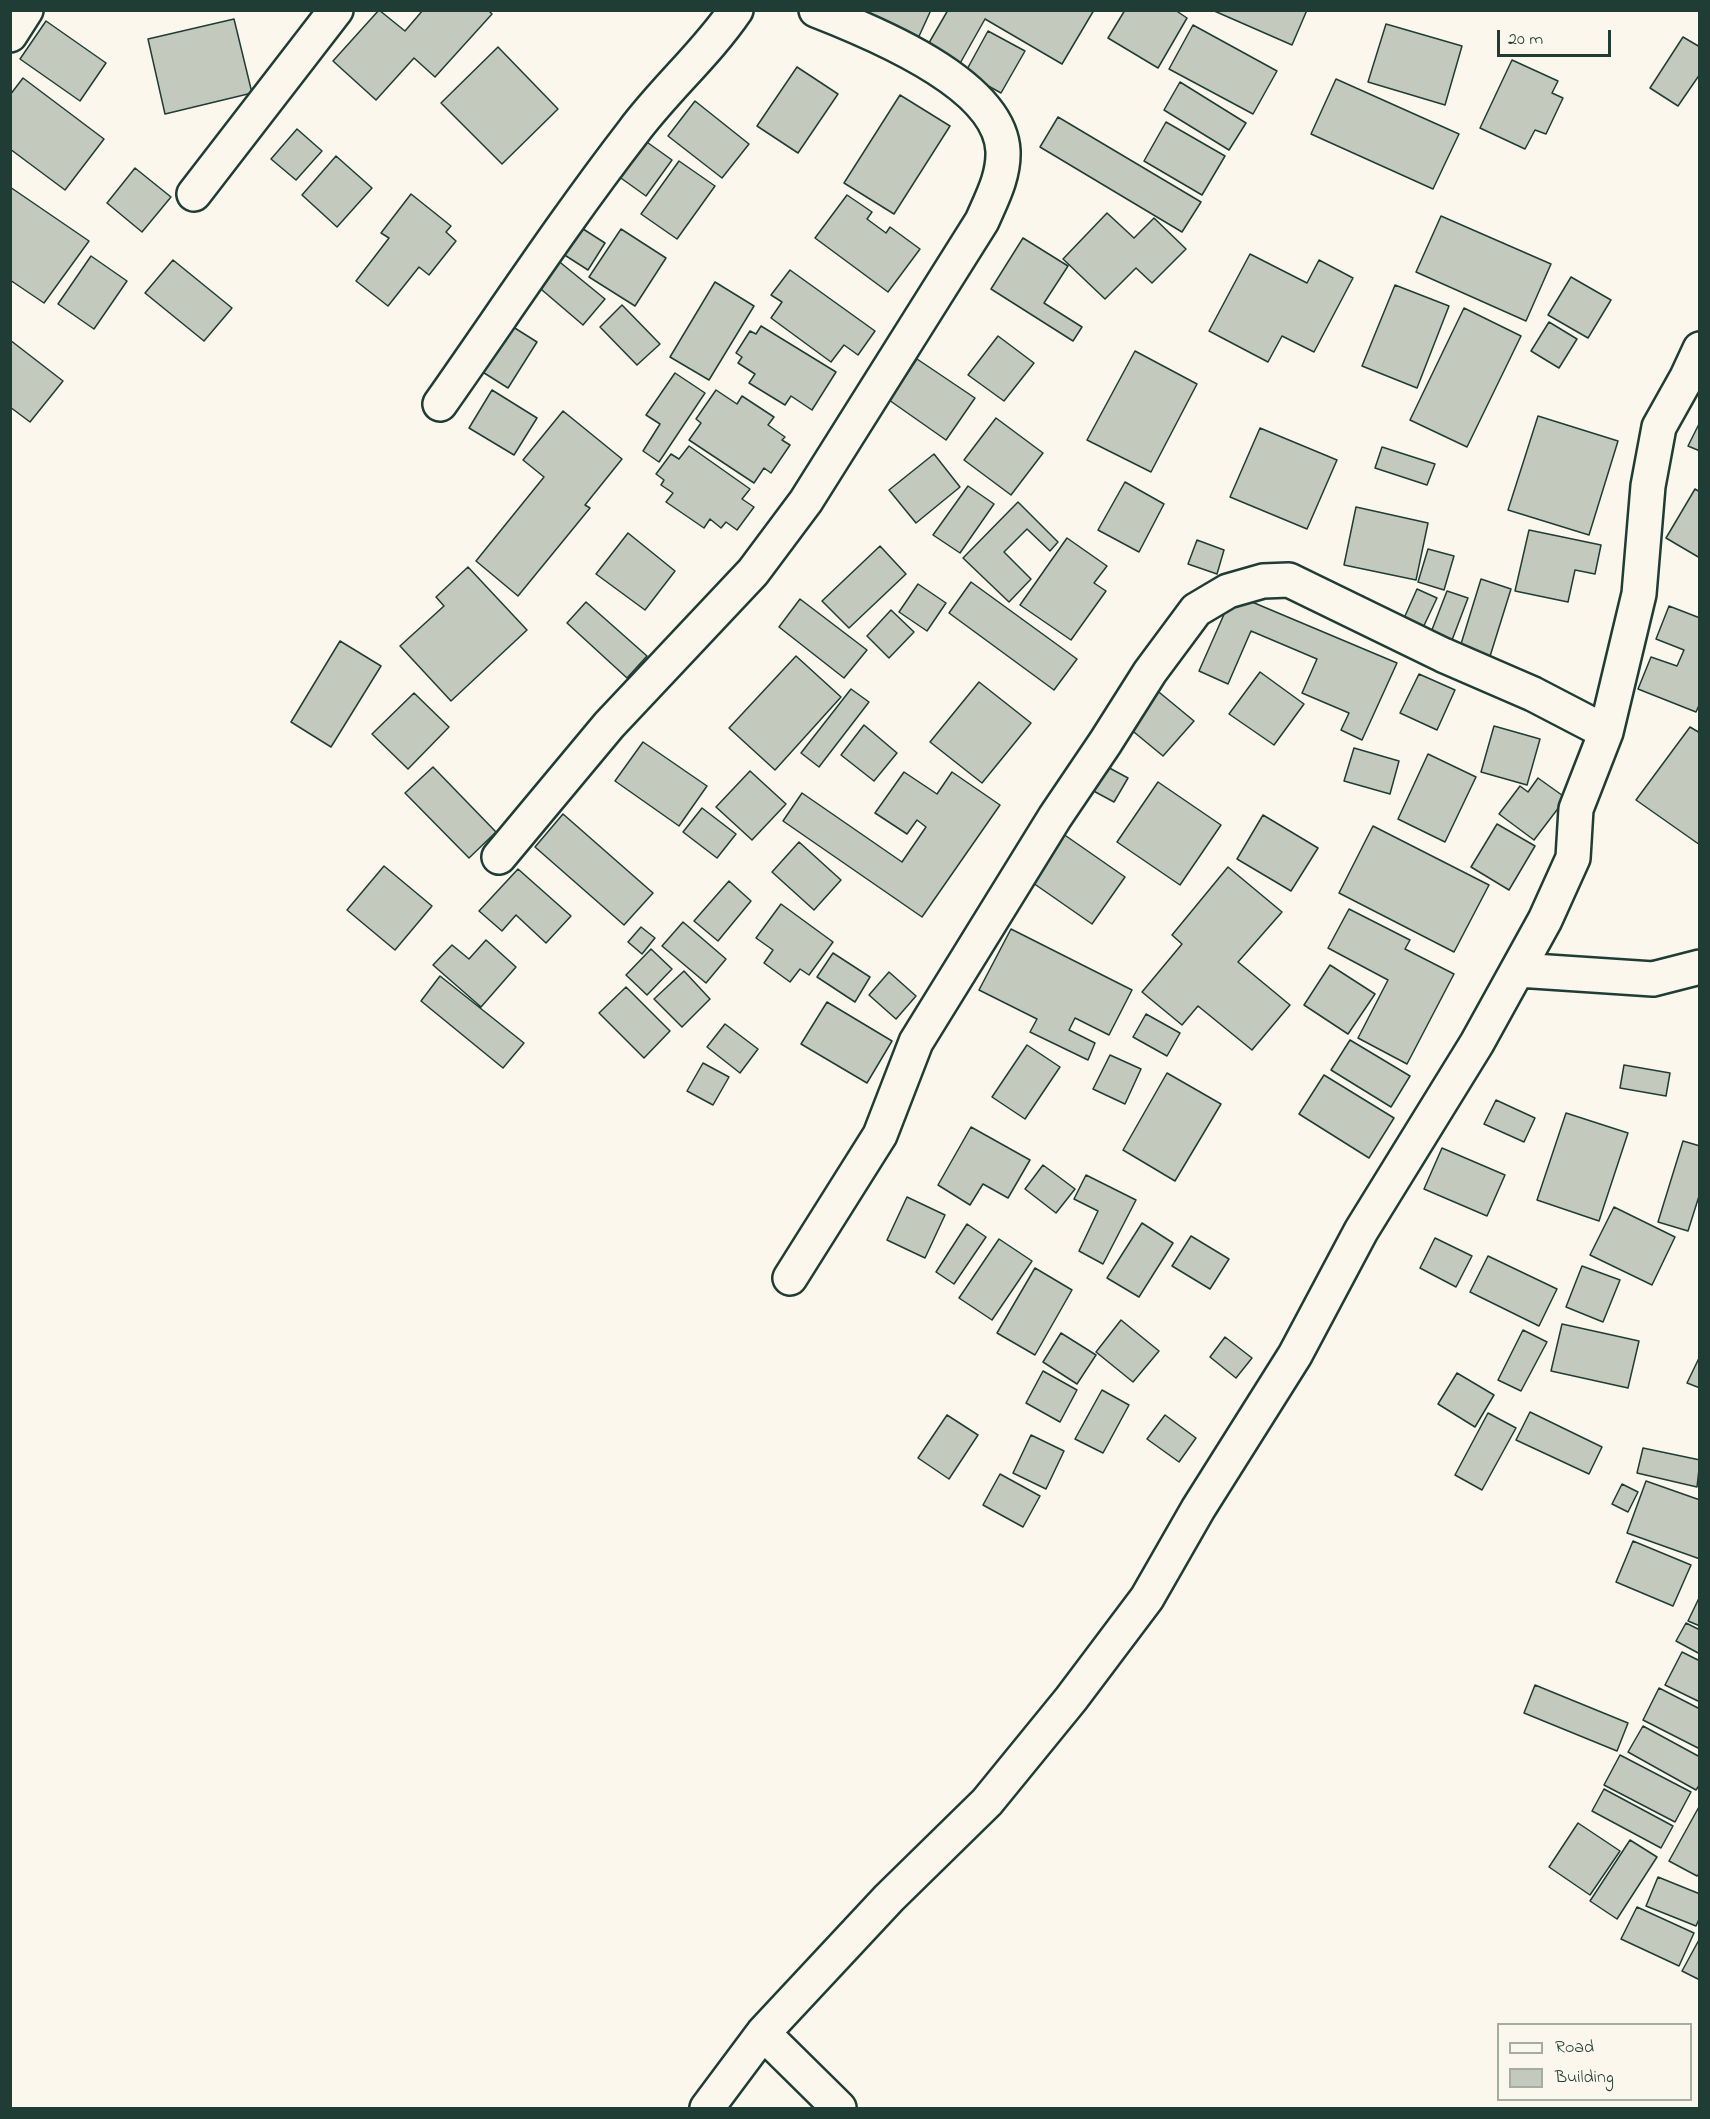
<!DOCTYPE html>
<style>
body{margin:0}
#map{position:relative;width:1710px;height:2119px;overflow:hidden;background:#fbf7ec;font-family:"Indie Flower",sans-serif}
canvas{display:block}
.frame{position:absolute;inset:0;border:12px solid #1f3d34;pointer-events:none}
.legend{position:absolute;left:1497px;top:2023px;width:195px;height:78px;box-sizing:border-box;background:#fbf7ec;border:2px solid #a3ada2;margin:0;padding:8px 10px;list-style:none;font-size:18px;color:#1f3d34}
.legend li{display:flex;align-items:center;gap:12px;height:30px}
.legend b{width:30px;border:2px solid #a3ada2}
.scale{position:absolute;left:1497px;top:30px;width:114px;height:27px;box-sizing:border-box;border:3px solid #1f3d34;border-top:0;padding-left:8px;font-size:18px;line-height:21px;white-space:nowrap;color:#1f3d34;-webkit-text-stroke:4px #fbf7ec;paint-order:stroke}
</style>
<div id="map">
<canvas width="1710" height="2119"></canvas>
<div class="frame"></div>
<ul class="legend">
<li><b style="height:8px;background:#fbf7ec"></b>Road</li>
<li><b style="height:16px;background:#c4c9be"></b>Building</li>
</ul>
<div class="scale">20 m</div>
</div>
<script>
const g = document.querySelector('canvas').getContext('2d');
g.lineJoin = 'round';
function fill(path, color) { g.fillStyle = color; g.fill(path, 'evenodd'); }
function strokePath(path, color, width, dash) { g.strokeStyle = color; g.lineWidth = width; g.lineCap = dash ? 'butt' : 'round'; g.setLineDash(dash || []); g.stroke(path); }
const building = new Path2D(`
 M379 10 405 31 423 10H488L492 14 435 77 414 58 376 100 333 61Z
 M835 10H931L915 45Z
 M948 10H1094L1062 64 985 19 958 67 926 48Z
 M1125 10H1175L1187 18 1158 68 1108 38Z
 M1212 10H1307L1292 45Z
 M234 19 252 93 165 114 148 39Z
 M46 21 106 63 80 101 20 59Z
 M1386 24 1462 46 1445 105 1368 82Z
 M1193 25 1277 71 1253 114 1169 69Z
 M988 31 1025 51 1001 93 965 73Z
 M1683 37 1700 47V74L1678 106 1650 88Z
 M498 47 558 109 502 164 441 103Z
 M1512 60 1558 81 1552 93 1563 98 1546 134 1535 130 1525 149 1480 128Z
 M797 67 838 94 798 153 757 126Z
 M23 78 104 139 65 190 10 149V95Z
 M1336 79 1459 134 1433 189 1311 134Z
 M1180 82 1246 123 1229 150 1164 110Z
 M900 95 950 126 894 214 844 183Z
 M695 101 749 144 722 178 668 136Z
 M1058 117 1201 202 1182 232 1040 147Z
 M1166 122 1225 156 1202 195 1144 161Z
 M297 129 322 151 296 180 271 159Z
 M644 140 672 160 646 196 618 176Z
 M336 156 372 188 337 227 302 195Z
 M679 161 715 186 677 239 641 214Z
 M135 168 171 197 142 232 107 203Z
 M10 187 89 241 44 303 10 280Z
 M411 194 451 226 446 232 456 241 429 275 419 267 388 306 356 281 389 238 381 233Z
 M847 195 872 212 867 219 886 233 890 227 920 249 888 292 815 238Z
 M1107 213 1134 238 1154 218 1186 249 1152 283 1136 268 1105 299 1063 259Z
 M1441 216 1551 264 1526 321 1416 272Z
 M580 227 605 243 588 270 563 254Z
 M621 229 666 258 635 306 589 277Z
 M1023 238 1068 266 1044 303 1082 327 1073 341 991 289Z
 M1250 254 1307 283 1319 260 1353 278 1314 352 1282 336 1268 362 1209 331Z
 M91 256 127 281 94 329 58 304Z
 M556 259 605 299 583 325 535 284Z
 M173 260 232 308 204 341 145 293Z
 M790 270 875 331 858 355 844 345 831 362 771 318 782 302 771 295Z
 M1571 277 1611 300 1588 338 1548 315Z
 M715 282 754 306 709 380 670 357Z
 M1395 285 1449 306 1417 388 1362 366Z
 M622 305 660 344 637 365 600 327Z
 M1464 308 1521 336 1467 447 1410 420Z
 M1549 322 1577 339 1559 368 1531 351Z
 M510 325 537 342 508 388 481 371Z
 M761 326 836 372 812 410 791 396 785 405 749 383 755 374 738 363 742 357 736 353 750 331 756 334Z
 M998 336 1034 363 1004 401 968 375Z
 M10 340 63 381 30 422 10 407Z
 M1135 351 1197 384 1151 472 1087 440Z
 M917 359 975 398 946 440 889 400Z
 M675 373 705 393 659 462 643 451 660 424 646 415Z
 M492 390 537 418 514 455 469 428Z
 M716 390 737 404 742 396 774 417 768 425 785 437 782 440 790 445 771 473 764 468 754 483 689 440 701 423 696 419Z
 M563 411 622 459 585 505 590 508 518 596 476 561 544 477 523 460Z
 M1538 416 1618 441 1589 535 1508 510Z
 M996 418 1043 453 1011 495 964 460Z
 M1700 422V451L1688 446Z
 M1260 428 1337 460 1307 529 1230 497Z
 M689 446 750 489 742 499 754 507 737 530 726 522 721 528 710 519 704 528 666 502 673 493 661 485 664 480 656 474 671 454 679 459Z
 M1382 447 1435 464 1427 485 1375 468Z
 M934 454 960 487 916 523 889 490Z
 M1125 482 1164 504 1139 552 1098 530Z
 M968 486 994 504 960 553 933 535Z
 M1695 489 1700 492V558L1666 538Z
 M1018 502 1058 542 1050 551 1027 529 1004 552 1031 579 1009 602 963 558Z
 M1356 507 1428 523 1416 580 1344 565Z
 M1529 530 1601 545 1595 574 1575 570 1568 602 1515 591Z
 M628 533 675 571 645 610 596 574Z
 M1067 538 1107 566 1094 583 1106 591 1071 640 1020 605Z
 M1197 540 1224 550 1217 574 1188 564Z
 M880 546 906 574 849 628 822 601Z
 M1428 549 1454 556 1444 590 1418 582Z
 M468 567 527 630 451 701 400 646 444 606 436 597Z
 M1481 579 1511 589 1487 666 1457 657Z
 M971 582 1077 659 1054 690 949 613Z
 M918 584 946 603 927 631 899 612Z
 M1417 589 1437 598 1420 634 1401 625Z
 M1447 591 1468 598 1449 648 1428 640Z
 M1233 594 1397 663 1362 740 1341 730 1349 713 1302 693 1317 659 1251 631 1228 684 1199 671Z
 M800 599 867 650 844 678 779 627Z
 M586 602 647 656 627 678 567 623Z
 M1669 606 1700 618V703L1696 712 1638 689 1651 657 1677 666 1684 650 1656 639Z
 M891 610 914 632 889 658 867 636Z
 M340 641 381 666 331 747 291 722Z
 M796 656 841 697 775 770 729 728Z
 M1260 672 1304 704 1274 745 1229 714Z
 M1419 674 1455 690 1437 730 1400 713Z
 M979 682 1031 723 982 783 930 742Z
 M1154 688 1194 721 1163 756 1123 723Z
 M851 689 869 702 819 767 801 753Z
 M414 693 449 727 408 769 372 734Z
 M864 725 897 753 874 781 841 755Z
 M1494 726 1540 739 1527 785 1481 772Z
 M1690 727 1700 733V845L1636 800Z
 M643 742 707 786 679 826 615 781Z
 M1354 748 1399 761 1390 794 1344 781Z
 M1428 754 1476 777 1445 842 1398 819Z
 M1102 764 1128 778 1114 802 1088 788Z
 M433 767 496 832 469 858 405 793Z
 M750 771 786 804 752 840 716 807Z
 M904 772 937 794 952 772 1000 805 922 917 783 821 802 793 902 862 926 827 917 820 907 834 875 813Z
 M1538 778 1566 798 1534 840 1499 814 1520 786 1528 792Z
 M1158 782 1221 825 1180 885 1117 842Z
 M702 808 736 834 717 858 683 832Z
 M563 814 653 893 624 925 535 847Z
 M1263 815 1318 848 1291 891 1237 859Z
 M1497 824 1535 846 1509 890 1471 867Z
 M1373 826 1489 885 1454 952 1339 893Z
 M1056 829 1125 877 1092 924 1023 876Z
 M799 842 841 880 814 910 772 872Z
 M384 866 432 906 395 950 347 910Z
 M1228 867 1282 912 1238 962 1290 1005 1252 1050 1198 1006 1182 1025 1142 992 1182 944 1172 935Z
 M518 869 571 916 546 943 516 915 502 931 479 911Z
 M729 881 751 901 718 941 694 921Z
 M781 904 833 942 809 975 800 969 790 982 764 963 773 950 756 938Z
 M1349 909 1410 940 1405 949 1454 974 1407 1064 1358 1038 1388 980 1328 948Z
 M683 922 726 959 706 983 662 946Z
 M641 927 655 938 642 954 628 942Z
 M1011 929 1132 990 1109 1035 1075 1018 1069 1030 1095 1043 1088 1060 1030 1032 1037 1019 979 990Z
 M486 940 516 967 481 1007 433 965 452 945 469 959Z
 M651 949 672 969 647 995 626 975Z
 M833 953 870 977 855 1002 817 977Z
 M1330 965 1375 994 1348 1034 1304 1005Z
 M684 971 710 999 682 1027 654 999Z
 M889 972 916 996 896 1019 869 995Z
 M440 976 524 1043 503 1068 421 1001Z
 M626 987 670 1031 644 1058 599 1013Z
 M827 1002 892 1041 867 1083 801 1044Z
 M1146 1014 1180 1033 1167 1056 1133 1037Z
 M725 1024 758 1049 740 1073 707 1047Z
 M1350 1040 1410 1076 1391 1107 1331 1070Z
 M1027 1045 1060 1067 1025 1119 992 1097Z
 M1110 1055 1141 1069 1125 1104 1093 1089Z
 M703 1063 729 1077 713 1105 687 1091Z
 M1624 1065 1670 1073 1666 1096 1620 1088Z
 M1167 1073 1221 1104 1175 1181 1123 1150Z
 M1324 1075 1394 1118 1369 1158 1299 1114Z
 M1496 1100 1535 1118 1524 1142 1484 1124Z
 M1566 1113 1628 1133 1599 1221 1537 1200Z
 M971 1127 1030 1160 1008 1198 983 1184 970 1205 938 1185Z
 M1683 1141 1700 1146V1193L1688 1231 1658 1222Z
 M1442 1148 1505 1175 1487 1216 1424 1189Z
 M1043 1165 1075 1189 1056 1213 1025 1189Z
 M1086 1175 1136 1200 1103 1264 1079 1251 1098 1211 1074 1199Z
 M907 1197 945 1215 925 1258 887 1240Z
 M1614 1207 1675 1237 1652 1285 1590 1255Z
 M1142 1223 1173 1243 1139 1297 1107 1278Z
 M967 1224 986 1237 954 1284 936 1272Z
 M1191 1236 1229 1259 1210 1289 1172 1266Z
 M1435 1238 1472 1256 1456 1287 1420 1268Z
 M999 1239 1032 1261 992 1320 959 1298Z
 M1488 1256 1557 1289 1539 1326 1470 1292Z
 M1582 1266 1620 1280 1603 1322 1566 1307Z
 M1035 1268 1072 1290 1035 1355 997 1333Z
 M1121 1320 1159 1351 1133 1382 1096 1352Z
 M1562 1324 1639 1341 1628 1388 1551 1371Z
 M1523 1330 1547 1342 1521 1391 1498 1380Z
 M1061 1333 1096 1355 1077 1384 1043 1362Z
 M1225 1337 1252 1358 1236 1378 1210 1357Z
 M1700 1356V1388L1687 1383Z
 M1043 1371 1077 1390 1060 1422 1026 1403Z
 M1457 1373 1494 1395 1475 1427 1438 1404Z
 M1102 1390 1129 1405 1103 1453 1075 1439Z
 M1530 1412 1602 1447 1589 1474 1516 1440Z
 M1488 1413 1516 1428 1482 1490 1455 1475Z
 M947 1415 978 1435 949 1479 918 1458Z
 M1165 1415 1196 1438 1179 1462 1147 1439Z
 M1031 1435 1064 1451 1046 1489 1013 1473Z
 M1643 1448 1700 1460 1697 1487 1637 1473Z
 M1000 1474 1040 1496 1023 1527 983 1505Z
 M1646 1481 1700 1500V1559L1627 1533Z
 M1622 1484 1638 1492 1628 1512 1612 1504Z
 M1633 1541 1691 1565 1673 1606 1616 1582Z
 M1700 1596V1626L1688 1621Z
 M1686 1623 1700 1630V1654L1676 1641Z
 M1682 1652 1700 1661V1702L1665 1685Z
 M1535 1685 1628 1723 1617 1751 1524 1713Z
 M1659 1688 1700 1709V1749L1643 1720Z
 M1643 1726 1700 1757V1784L1696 1790 1628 1752Z
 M1620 1755 1691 1792 1675 1822 1604 1785Z
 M1604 1789 1673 1826 1661 1848 1592 1811Z
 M1700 1805V1873L1697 1876 1669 1861Z
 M1578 1823 1620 1851 1590 1895 1549 1867Z
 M1630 1840 1657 1857 1617 1919 1590 1901Z
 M1658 1877 1700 1894V1917L1696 1926 1646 1906Z
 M1637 1907 1694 1933 1679 1966 1621 1939Z
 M1700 1938V1980L1682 1971Z`);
fill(building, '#c4c9be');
strokePath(building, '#1f3d34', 1.5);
const minor = new Path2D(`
 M10 35 26 10
 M194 194 336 10
 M440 404C504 313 565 220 633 132 665 89 706 54 736 10
 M499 857 609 725 753 572 806 501 982 221C992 198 1004 176 1003 151 1000 83 870 31 816 10
 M1518 970 1653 979 1700 967
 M790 1278 880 1135 916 1042 1055 817 1105 743 1150 672 1196 610 1228 591 1263 581 1289 580 1443 655 1533 694 1606 732
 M763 2033 839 2108
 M707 2108 763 2033 889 1898 987 1802 1071 1699 1147 1598 1198 1509 1295 1355 1361 1231 1477 1043 1545 920 1573 858 1576 809 1606 732 1639 594 1648 486 1659 427 1687 377 1700 349`);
strokePath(minor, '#1f3d34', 38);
strokePath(minor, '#fbf7ec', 33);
</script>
